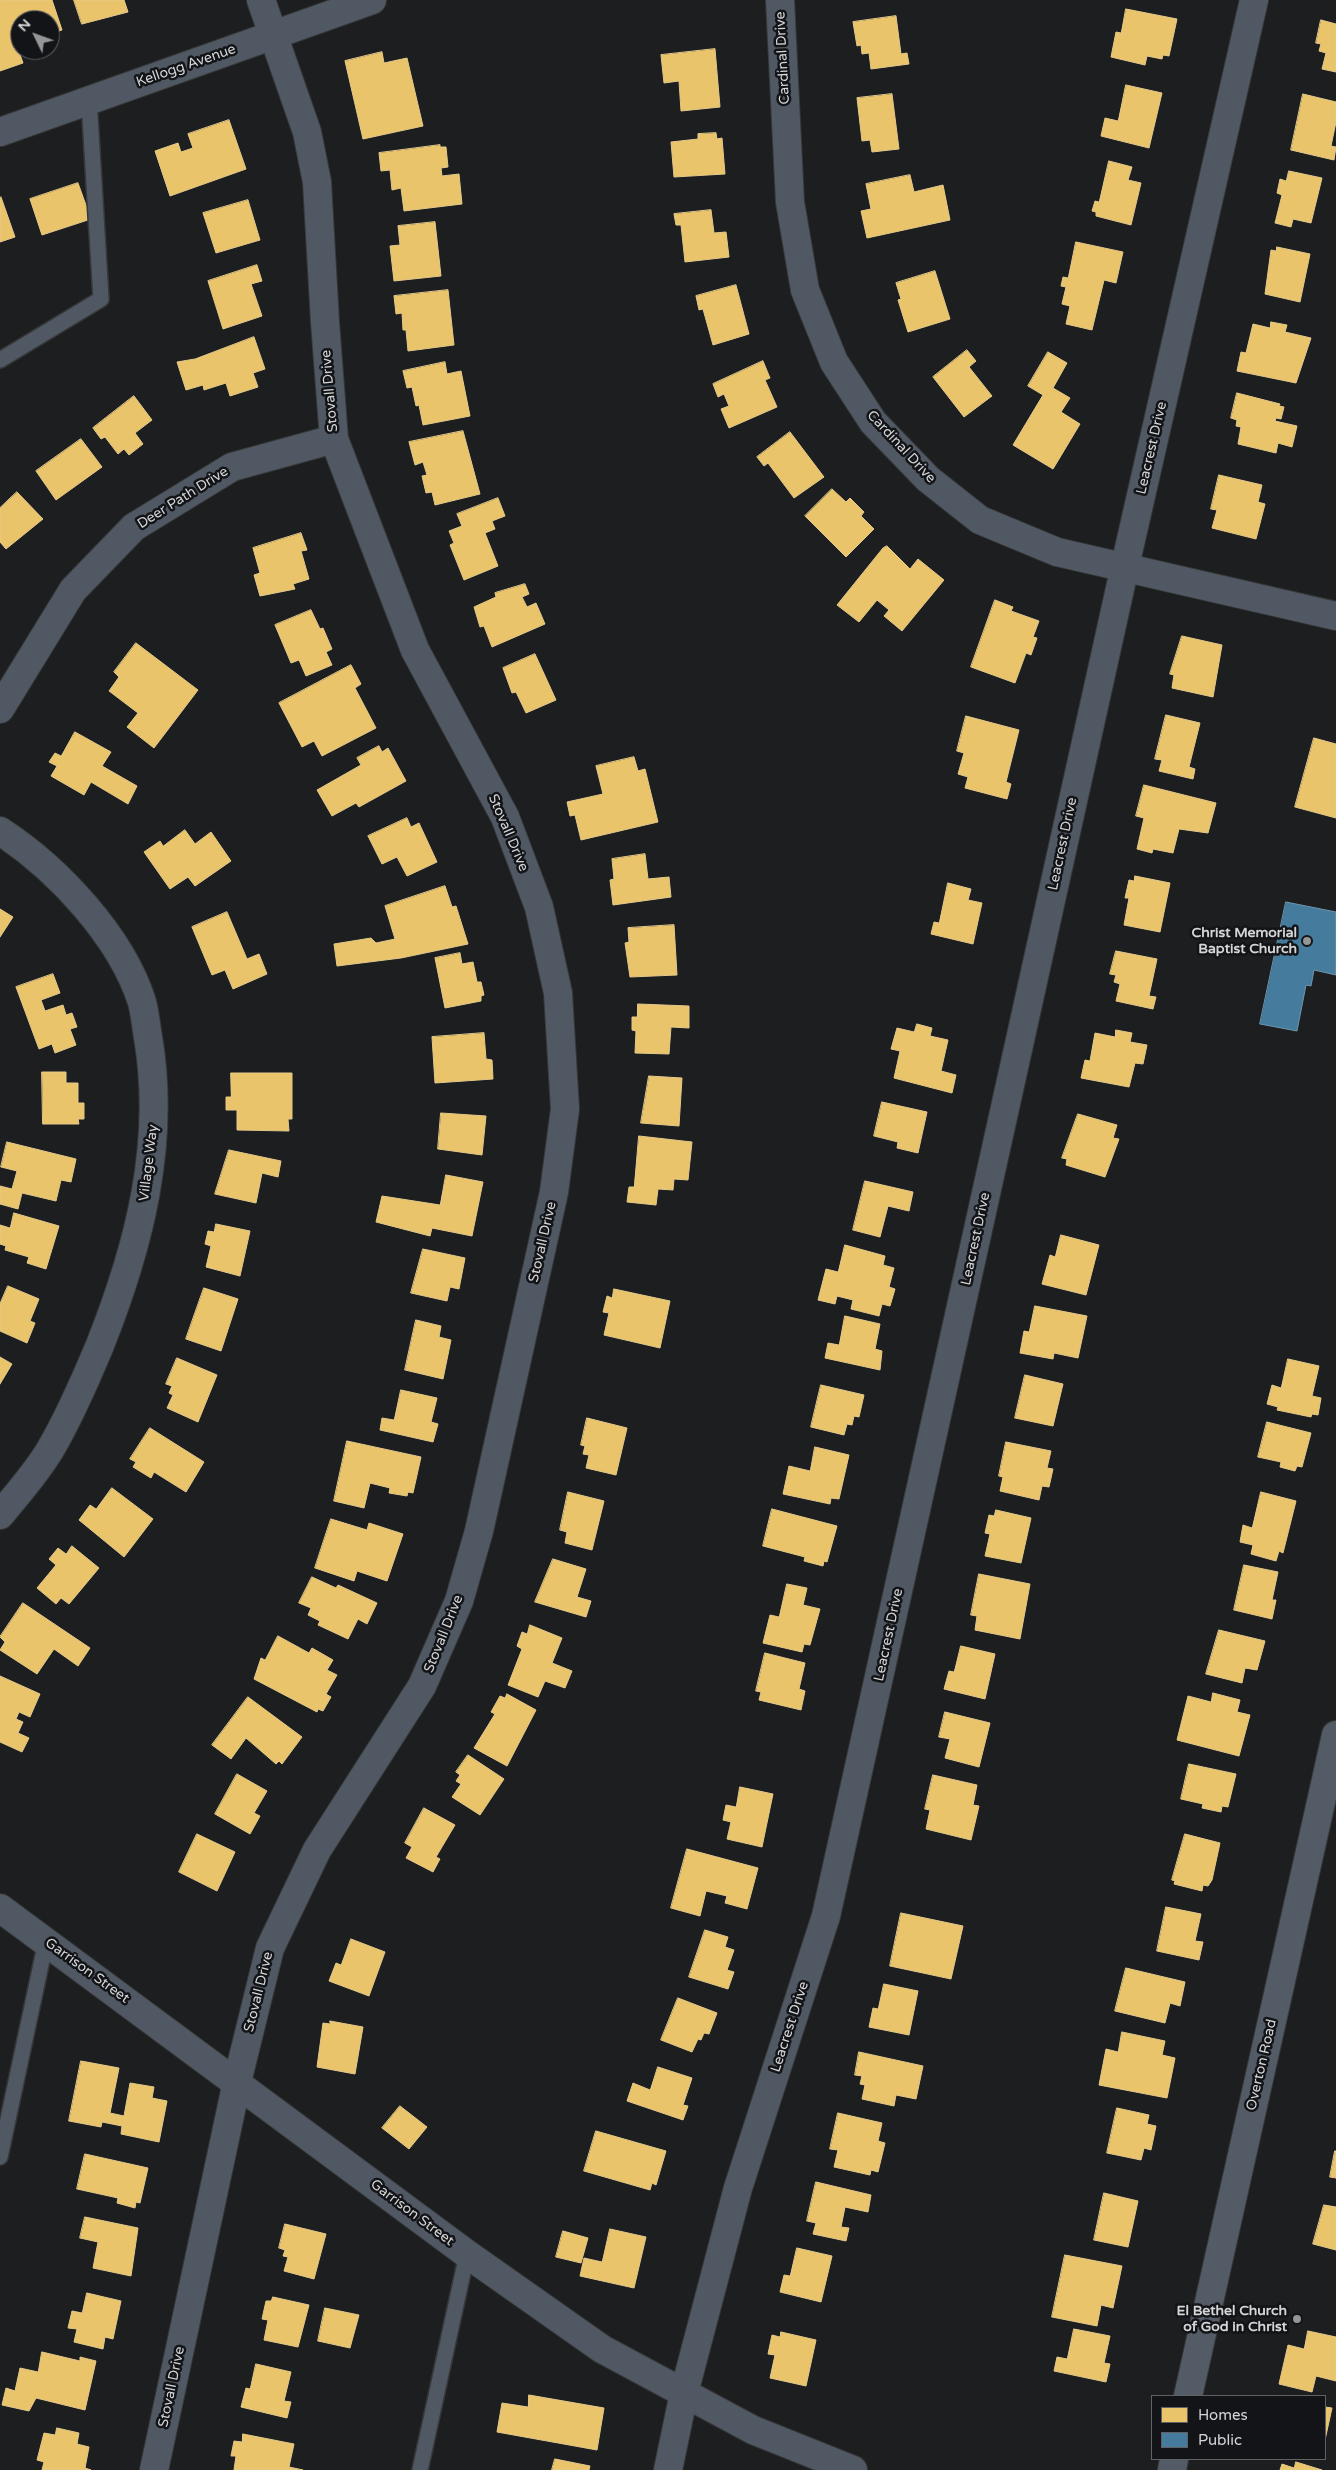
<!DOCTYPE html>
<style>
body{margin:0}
#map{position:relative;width:1336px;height:2470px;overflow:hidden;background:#1d1e1f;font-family:"Varela Round",sans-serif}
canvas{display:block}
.legend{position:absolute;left:1151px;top:2395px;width:175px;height:65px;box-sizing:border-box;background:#131417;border:1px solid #606164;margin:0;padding:6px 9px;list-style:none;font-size:15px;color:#d4d5d7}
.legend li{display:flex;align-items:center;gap:10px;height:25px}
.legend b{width:25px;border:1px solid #606164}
.north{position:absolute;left:10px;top:10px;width:50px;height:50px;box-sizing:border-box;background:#131417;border:1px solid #606164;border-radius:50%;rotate:312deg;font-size:14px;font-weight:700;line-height:20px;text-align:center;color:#d4d5d7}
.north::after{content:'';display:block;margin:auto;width:18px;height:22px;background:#949597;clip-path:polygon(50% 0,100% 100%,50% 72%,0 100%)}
</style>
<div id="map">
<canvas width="1336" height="2470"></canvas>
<ul class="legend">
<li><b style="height:14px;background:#e9c46a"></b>Homes</li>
<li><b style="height:14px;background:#457b9d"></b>Public</li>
</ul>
<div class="north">N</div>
</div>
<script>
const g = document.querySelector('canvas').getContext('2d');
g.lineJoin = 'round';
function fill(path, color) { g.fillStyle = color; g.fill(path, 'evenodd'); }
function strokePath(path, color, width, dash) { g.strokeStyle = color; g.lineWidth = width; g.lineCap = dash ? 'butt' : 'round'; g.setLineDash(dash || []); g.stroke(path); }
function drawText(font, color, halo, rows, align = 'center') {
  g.font = font + ' "Varela Round",sans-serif'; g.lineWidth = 5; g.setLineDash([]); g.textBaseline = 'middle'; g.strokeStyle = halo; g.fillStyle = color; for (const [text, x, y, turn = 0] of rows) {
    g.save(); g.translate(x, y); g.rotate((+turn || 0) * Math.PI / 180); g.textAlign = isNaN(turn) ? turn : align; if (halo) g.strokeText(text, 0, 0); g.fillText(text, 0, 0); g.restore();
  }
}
const homes = new Path2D(`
 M0 0H52L62 30 50 34V20H20V45L17 46 23 63 0 71Z
 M74 0H124L128 12 82 24Z
 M1126 9 1177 19 1169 56 1163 55 1162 59 1147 56 1145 65 1111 57 1116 32 1121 33Z
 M896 16 901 54 907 53 909 64 871 69 869 53 862 54 861 45 857 46 853 22Z
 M1321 20 1336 24V72L1322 69 1326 53 1319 51 1321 44 1316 43Z
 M715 49 720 107 681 111 679 81 664 83 661 55Z
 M382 52 384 63 407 58 423 126 363 139 345 61Z
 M1126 85 1162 93 1149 148 1101 136 1105 118 1118 121Z
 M892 94 899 149 872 152 870 140 862 141 857 98Z
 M1303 94 1336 102V122L1331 146 1336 147 1334 160 1291 150Z
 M229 120 246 169 170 196 155 151 178 143 181 152 193 148 188 134Z
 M716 133 717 139 722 138 725 174 674 177 671 142 698 139V134Z
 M440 145V147H446L448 167 441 168 442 176 459 174 462 204 404 211 401 188 392 190 390 170 381 171 379 153Z
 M1109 161 1132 167 1128 180 1141 183 1131 225 1096 216V212L1092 211 1095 201 1099 202Z
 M1289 171 1322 178 1311 223 1293 219 1291 227 1275 223 1282 195 1277 193 1280 179 1286 181Z
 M910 175 914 192 943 185 950 220 867 238 861 211 871 209 866 184Z
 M78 183 91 219 42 235 30 199Z
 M1 197 15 237 0 242V198Z
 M248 200 260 240 216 253 203 213Z
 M711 210 714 233 726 232 729 257 685 262 681 225H676L674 214Z
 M435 222 441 276 394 281 390 246 400 245 398 226Z
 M1076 242 1123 252 1116 283 1104 280 1092 330 1066 324 1070 306 1062 304 1066 287 1061 286 1063 277 1068 278Z
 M1277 247 1310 254 1300 302 1265 294 1271 250 1276 251Z
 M257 265 262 281 251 284 262 316 223 329 208 281Z
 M935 271 950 319 908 332 898 300 901 299 896 283Z
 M736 285 749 334 713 345 703 309 699 310 696 296Z
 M448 290 454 345 408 351 406 330H403L402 313 396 314 394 296Z
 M1271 322 1287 325 1285 332 1311 338 1296 383 1237 371 1241 352 1246 353 1253 324 1270 328Z
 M254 337 265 369 253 373 258 387 230 396 226 383 204 390 203 385 186 390 177 362 195 359Z
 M967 350 976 361 969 367 992 396 964 417 933 377Z
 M1048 352 1067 363 1053 388 1070 398 1061 412 1080 424 1053 469 1013 445 1043 395 1028 386Z
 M763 361 770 378 765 380 777 407 729 428 721 409 729 406 724 394 718 397 713 384Z
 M445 362 447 374 461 371 470 416 423 425 419 405 416 406 412 387 407 388 403 371Z
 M1237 393 1280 404 1279 406 1284 407 1281 419 1276 418 1275 421 1297 426 1292 447 1278 443 1276 453 1238 444 1241 427 1236 426 1237 420 1231 418Z
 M134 396 152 420 135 433 143 444 129 455 124 449 118 454 105 437 101 439 93 428Z
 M463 431 480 494 435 505 432 492 426 493 422 476 427 475 423 462 415 465 409 442Z
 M790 432 824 477 794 498 768 463 764 466 757 457Z
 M81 439 102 467 56 500 36 471Z
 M1219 475 1262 485 1258 502 1265 504 1256 539 1212 528 1217 510 1211 509Z
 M832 489 846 502 850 498 864 512 861 516 874 529 846 557 805 516Z
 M17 492 43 519 6 549 0 542V508Z
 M498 498 505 516 492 521 495 529 485 533 498 566 464 580 450 545 454 543 449 531 462 526 457 514Z
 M301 533 307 550 301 551 309 579 293 584 295 589 260 596 254 575 260 573 253 548Z
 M887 546 910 569 918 559 944 580 902 631 884 616 889 610 877 600 859 622 837 605 883 548Z
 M525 584 529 594 522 597 527 607 536 603 545 624 492 647 484 626 480 627 474 607 496 597 495 593Z
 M995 600 1013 607 1011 611 1039 621 1033 637 1037 638 1031 655 1026 653 1015 683 971 667Z
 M311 610 320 629 323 628 332 649 326 652 332 665 306 676 299 660 291 663 275 625Z
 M1182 636 1222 645 1213 697 1172 688 1174 675 1170 674Z
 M136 643 198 690 154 748 127 727 138 713 109 691 119 677 114 672Z
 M535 654 556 700 526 713 516 692 512 693 503 668Z
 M351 665 361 684 355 688 376 728 322 756 314 741 302 747 279 703Z
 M1166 715 1200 723 1189 767 1195 769 1193 779 1159 771 1162 760 1155 759Z
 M966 716 1019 730 1006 782 1011 784 1007 799 965 788 968 777 958 774 964 753 957 751Z
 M75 732 111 752 102 766 137 786 128 804 91 782 84 795 51 776 57 766 49 762 55 753 61 756Z
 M1314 738 1336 744V818L1295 807Z
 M379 746 382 752 388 748 406 781 359 807 356 803 332 816 317 790 361 765 357 758Z
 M634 757 638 771 645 769 658 822 581 840 575 815 570 816 567 802 603 794 596 766Z
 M1144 785 1216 803 1208 833 1179 829 1173 853 1153 849 1152 853 1137 849 1144 818 1136 816Z
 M407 818 411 827 419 823 437 862 407 876 397 857 382 864 368 836Z
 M185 830 195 844 211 832 231 861 195 886 188 877 170 889 144 852 160 841 163 846Z
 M645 854 648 879 669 877 671 897 613 905 610 880 614 879 612 859Z
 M1135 876 1170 883 1160 932 1124 925 1129 898H1125L1129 880 1134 881Z
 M948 883 971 889 968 900 982 903 973 944 931 934 934 922 939 923Z
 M445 886 452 907 456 906 468 944 401 958 337 966 334 944 371 938 376 943 395 939 385 906Z
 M0 909 13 917 0 937Z
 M227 912 247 959 259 954 267 974 233 989 225 970 212 975 192 927Z
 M674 925 677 975 630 977 625 943 629 942 628 928Z
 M1116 951 1157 959 1149 996 1156 997 1153 1009 1116 1001 1120 984 1114 982 1116 975 1110 974Z
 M460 953 462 964 473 962 477 982H481L484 995 481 996V1001L445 1008 435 958Z
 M53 974 60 993 41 1000 45 1011 63 1005 66 1015 72 1013 77 1027 70 1029 76 1045 55 1053 52 1044 39 1049 16 987Z
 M638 1004 689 1006V1028L671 1027 669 1054 635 1053 636 1031 632 1030V1017H637Z
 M917 1024 932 1028 930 1036 948 1040 941 1071 956 1075 952 1093 894 1078 900 1051 891 1049 897 1028 914 1032Z
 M1116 1030 1132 1033 1130 1042 1147 1045 1143 1064 1135 1063 1129 1087 1081 1078 1085 1060 1090 1061 1095 1033 1115 1037Z
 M484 1033 486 1059 492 1060 493 1079 435 1083 432 1037Z
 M42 1072H66V1083H78V1103H84V1119H78L79 1124H43Z
 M231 1073H292V1119H288L289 1131 237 1130V1110H226V1097H231Z
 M649 1076 682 1078 679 1126 641 1123Z
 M882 1102 927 1112 918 1153 897 1148 898 1142 874 1136Z
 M441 1113 486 1116 482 1155 438 1149Z
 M1078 1114 1117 1125 1113 1138 1119 1139 1105 1177 1066 1165 1067 1159 1062 1158Z
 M639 1136 692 1142 688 1180 674 1179 673 1190 658 1189 656 1205 627 1202 629 1187H634Z
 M7 1142 76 1159 71 1182 61 1180 56 1201 22 1193 18 1209 0 1204V1186L12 1189 17 1171 1 1167Z
 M229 1150 281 1161 278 1177 262 1173 256 1203 215 1194Z
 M446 1175 483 1182 472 1236 432 1228 430 1236 376 1222 382 1196 440 1205Z
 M865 1181 913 1192 909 1211 888 1206 880 1237 853 1230Z
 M14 1213 59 1226 46 1269 27 1263 29 1257 5 1250 6 1246 0 1244V1225L10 1228Z
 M216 1224 250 1231 240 1276 206 1267 211 1246 205 1244 208 1231 214 1232Z
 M1061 1235 1099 1245 1086 1295 1042 1284 1050 1255 1055 1257Z
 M845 1245 885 1256 883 1265 894 1268 889 1287 895 1289 890 1306 882 1304 879 1316 851 1309 853 1300 837 1296 835 1304 818 1300 826 1269 838 1272Z
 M423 1249 465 1258 459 1289 450 1287 447 1301 411 1293Z
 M8 1286 39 1299 30 1321 35 1323 27 1343 0 1331V1304Z
 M204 1288 238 1299 221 1351 186 1339Z
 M614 1289 670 1301 660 1348 604 1335 609 1313 603 1312 607 1296 612 1298Z
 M1035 1306 1087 1316 1078 1358 1054 1353 1053 1359 1020 1353 1024 1331 1029 1332Z
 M845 1316 880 1324 875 1349 882 1351 880 1370 825 1358 828 1343 839 1345Z
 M416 1320 441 1326 439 1337 451 1340 443 1379 405 1370Z
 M0 1357 12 1364 0 1384Z
 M177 1358 217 1375 198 1422 167 1408 173 1395 169 1393 172 1386 166 1384Z
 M1288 1359 1319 1366 1312 1396 1321 1398 1318 1415 1312 1414 1311 1417 1277 1410 1278 1407 1267 1404 1272 1385 1281 1388Z
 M1025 1375 1063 1384 1053 1426 1015 1418Z
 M821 1385 864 1395 859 1417 854 1416 852 1425 847 1424 844 1435 811 1427Z
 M401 1390 437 1398 431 1422 438 1424 433 1442 380 1430 382 1418 394 1420Z
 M587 1418 627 1428 616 1475 586 1468 589 1455 583 1454 585 1446 581 1445Z
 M1267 1422 1311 1433 1302 1467 1297 1466 1295 1471 1280 1467 1281 1462 1258 1457Z
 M150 1428 204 1462 186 1492 154 1472 151 1478 133 1467 136 1462 130 1459Z
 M347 1441 421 1457 413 1493 408 1492 407 1496 389 1493 390 1488 370 1483 364 1508 334 1501Z
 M1006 1442 1051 1451 1047 1468 1053 1469 1049 1487 1042 1486 1039 1500 1000 1491 1003 1477 999 1476Z
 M815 1447 849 1455 839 1499 831 1498 830 1504 783 1494 789 1466 810 1471Z
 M112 1488 153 1519 124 1557 79 1520 90 1505 96 1509Z
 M568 1492 604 1501 592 1550 565 1543 567 1532 560 1530Z
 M1261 1492 1296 1501 1283 1553 1279 1551 1276 1561 1251 1554 1253 1545 1240 1542 1243 1525 1252 1528Z
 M772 1509 837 1526 827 1562 824 1561 823 1566 804 1561 805 1557 763 1546Z
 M996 1510 1031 1518 1021 1563 985 1556 990 1534 985 1533 989 1515 994 1516Z
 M331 1519 367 1530 369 1523 403 1534 387 1581 357 1571 354 1581 315 1568Z
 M72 1546 99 1568 69 1604 61 1598 56 1604 37 1588 56 1565 49 1559 58 1548 66 1554Z
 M553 1559 586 1569 577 1597 591 1601 586 1617 535 1602Z
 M1244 1565 1278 1572 1272 1600H1276L1272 1619 1234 1610Z
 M979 1574 1030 1584 1020 1639 975 1630 977 1616 971 1615Z
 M312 1577 336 1588 338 1585 377 1603 367 1624 358 1619 348 1639 318 1625 320 1621 308 1615 311 1608 299 1603Z
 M787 1584 807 1588 803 1605 820 1609 810 1645 804 1644 802 1652 763 1643 770 1615 779 1617Z
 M23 1603 90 1648 78 1666 54 1649 37 1674 0 1650 5 1642 0 1637Z
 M530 1625 562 1638 552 1663 572 1671 565 1688 545 1681 538 1697 508 1685 522 1649 517 1646 522 1632 527 1634Z
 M1219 1630 1265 1641 1257 1670 1245 1668 1242 1683 1206 1674Z
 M278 1636 309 1653 312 1648 333 1660 327 1670 337 1675 326 1694 331 1697 323 1711 318 1709 317 1712 254 1679 261 1658 265 1660Z
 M961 1646 995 1654 985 1699 944 1689 949 1671 954 1672Z
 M765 1653 805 1663 799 1689 805 1691 801 1710 759 1700 761 1692 756 1691Z
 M0 1676 40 1694 30 1717 19 1712 16 1719 23 1722 18 1733 29 1738 22 1752 0 1742Z
 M1213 1693 1240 1700 1237 1712 1250 1715 1239 1756 1177 1740 1188 1696 1211 1702Z
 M507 1694 536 1710 507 1766 474 1748 495 1714 491 1712 500 1696 505 1698Z
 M248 1697 302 1737 282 1764 279 1761 276 1764 246 1738 231 1759 212 1745Z
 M945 1712 990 1723 979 1767 945 1758 950 1739 939 1737Z
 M468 1755 504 1779 480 1815 452 1797 461 1784 456 1781 460 1775 456 1772Z
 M1189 1764 1236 1774 1228 1807 1222 1806 1221 1812 1202 1808 1203 1804 1181 1799Z
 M237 1774 267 1791 254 1813 260 1816 250 1834 215 1814Z
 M933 1775 977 1785 973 1805 979 1806 971 1840 926 1829 930 1810 925 1809Z
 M740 1787 773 1794 762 1847 727 1839 731 1822 723 1820 726 1805 736 1807Z
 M424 1808 455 1825 436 1857 440 1859 433 1872 406 1858 412 1847 405 1843Z
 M197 1834 235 1852 217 1891 179 1872Z
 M1185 1834 1220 1843 1212 1880 1208 1886 1203 1885 1202 1891 1174 1884 1175 1881 1172 1880Z
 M687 1849 758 1868 747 1909 725 1903 727 1896 706 1891 700 1916 671 1908Z
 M1166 1907 1201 1914 1195 1941 1203 1942 1199 1960 1157 1951Z
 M901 1913 963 1926 951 1979 890 1966Z
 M705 1930 728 1937 725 1947 734 1950 727 1970 734 1972 728 1989 689 1977Z
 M351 1939 385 1952 369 1996 329 1981 336 1963 341 1965Z
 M1126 1968 1185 1982 1180 2006 1170 2003 1165 2023 1115 2011Z
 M884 1984 918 1991 909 2035 869 2027 873 2008 878 2009Z
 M678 1998 717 2013 709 2034 704 2033 701 2040 698 2039 692 2052 661 2040Z
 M330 2021 363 2027 355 2074 317 2067 323 2023 330 2024Z
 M1122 2032 1165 2041 1162 2055 1175 2058 1167 2098 1099 2085 1106 2049 1118 2052Z
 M859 2052 923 2066 916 2099 896 2095 894 2106 862 2099 865 2085 860 2084 862 2076 855 2075Z
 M81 2061 119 2068 110 2113 124 2116 130 2083 154 2087 152 2098 167 2101 159 2142 121 2134 122 2126 102 2122 101 2127 69 2121Z
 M658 2067 692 2078 683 2105 688 2106 683 2120 627 2101 633 2083 650 2090Z
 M400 2106 427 2127 409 2149 382 2128Z
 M1117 2108 1149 2115 1147 2124 1156 2126 1151 2150 1144 2148 1141 2160 1107 2153Z
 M838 2113 882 2123 878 2141 885 2143 878 2172 871 2170 870 2175 834 2167 838 2150 830 2149Z
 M596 2131 666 2151 656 2185 652 2183 650 2190 584 2171Z
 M1335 2151H1336V2178L1330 2177Z
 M85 2154 148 2168 140 2203 136 2202 135 2208 117 2203 118 2198 77 2189Z
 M816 2182 871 2195 868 2212 845 2207 841 2227 849 2228 846 2241 813 2234 816 2223 807 2221Z
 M1104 2193 1138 2201 1128 2247 1094 2240Z
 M1324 2205 1336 2207V2250L1313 2244Z
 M85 2217 138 2228 131 2276 93 2268 98 2242 80 2238Z
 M285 2224 326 2234 314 2279 284 2271 288 2257 283 2256 285 2250 279 2248Z
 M610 2229 646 2237 634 2288 580 2276 584 2258 602 2262Z
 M563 2231 588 2238 581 2263 556 2257Z
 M797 2248 832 2256 821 2302 780 2292 784 2275 790 2276Z
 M1065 2255 1122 2266 1113 2308 1101 2305 1097 2326 1052 2317Z
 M87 2293 121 2301 113 2339 105 2337 103 2349 74 2342 77 2329 68 2328 72 2311 82 2313Z
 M273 2297 309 2305 298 2347 264 2340 268 2320 262 2319 266 2301H271Z
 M325 2308 359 2315 350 2348 318 2341Z
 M1074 2329 1110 2336 1104 2363 1110 2364 1106 2382 1054 2371 1057 2357 1067 2359Z
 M1308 2331 1336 2337V2381L1316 2376 1312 2392 1279 2384 1288 2345 1304 2349Z
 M781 2332 816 2340 806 2386 770 2378 775 2355 768 2354 772 2335 780 2337Z
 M42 2352 80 2361V2357L96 2361 85 2410 36 2398 29 2411 2 2405 6 2388 15 2391 20 2368 38 2372Z
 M256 2364 291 2372 284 2401 291 2402 287 2418 241 2407 246 2388 250 2389Z
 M529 2395 604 2408 597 2450 497 2432 502 2403 528 2407Z
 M1325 2407 1332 2408 1325 2440Z
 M57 2428 79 2433 77 2444 89 2447 85 2468 91 2470H42L44 2462 37 2460 44 2433 55 2435Z
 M243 2434 294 2444 289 2467 303 2470H234L236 2456H231L234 2441 242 2442Z
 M555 2459 590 2466 589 2470H552Z
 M1296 2462 1322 2470H1280L1282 2464 1294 2468Z`);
fill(homes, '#e9c46a');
strokePath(homes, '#e3c98b', 1);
const public = new Path2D(`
 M1286 902 1336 912V975L1314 970 1311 986 1306 985 1297 1031 1260 1024Z`);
fill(public, '#457b9d');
strokePath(public, '#7096ae', 1);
const lane = new Path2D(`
 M0 360 101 299 89 100
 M0 2157 46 1941
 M420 2470 467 2254`);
const street = new Path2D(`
 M780 0 790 202 805 290 834 362 873 422 928 479 980 520 1057 552 1336 616
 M0 132 372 0
 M0 709 73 590 134 527 232 467 334 439
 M0 831C57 868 121 936 142 1002 145 1013 146 1026 148 1037 166 1143 139 1247 100 1345 85 1381 70 1416 50 1450 36 1473 17 1495 0 1515
 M0 1908 467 2254 602 2349 753 2430 853 2470
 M154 2470 237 2082 270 1948 317 1850 422 1686 459 1601 479 1531 554 1192 565 1109 558 993 539 907 505 817 415 650 334 439 325 322 317 182 307 132 261 0
 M668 2470 684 2393 738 2188 826 1916 1125 566 1254 0`);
const secondary = new Path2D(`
 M1188 2396 1336 1735
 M1172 2470 1174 2459`);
strokePath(lane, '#373839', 18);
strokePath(street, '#373839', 30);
strokePath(secondary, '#373839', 30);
strokePath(lane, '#505963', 15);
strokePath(street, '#505963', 28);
strokePath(secondary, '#525b66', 28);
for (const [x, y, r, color] of [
 [1307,941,5,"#949597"],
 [1297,2319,5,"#949597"]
]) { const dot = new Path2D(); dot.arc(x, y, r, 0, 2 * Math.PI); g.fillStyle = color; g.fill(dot); strokePath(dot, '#131417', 2); }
drawText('14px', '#d4d5d7', '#131417', [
 ["Cardinal Drive",783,58,-93],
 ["Kellogg Avenue",186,66,-19],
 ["Stovall Drive",330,391,-95],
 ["Cardinal Drive",901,447,47],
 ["Leacrest Drive",1152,448,-77],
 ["Deer Path Drive",183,498,-32],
 ["Stovall Drive",508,833,67],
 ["Leacrest Drive",1063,844,-78],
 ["Village Way",149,1163,-83],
 ["Leacrest Drive",976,1239,-78],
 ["Stovall Drive",543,1242,-77],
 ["Stovall Drive",444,1634,-68],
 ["Leacrest Drive",889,1635,-78],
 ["Garrison Street",87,1971,36],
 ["Stovall Drive",259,1992,-76],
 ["Leacrest Drive",790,2027,-72],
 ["Overton Road",1262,2065,-77],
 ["Garrison Street",412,2213,37],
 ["Stovall Drive",172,2387,-78]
]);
drawText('bold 14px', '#d4d5d7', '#131417', [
 ["Christ Memorial",1297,933],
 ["Baptist Church",1297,949],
 ["El Bethel Church",1287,2311],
 ["of God in Christ",1287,2327]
], 'right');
</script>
